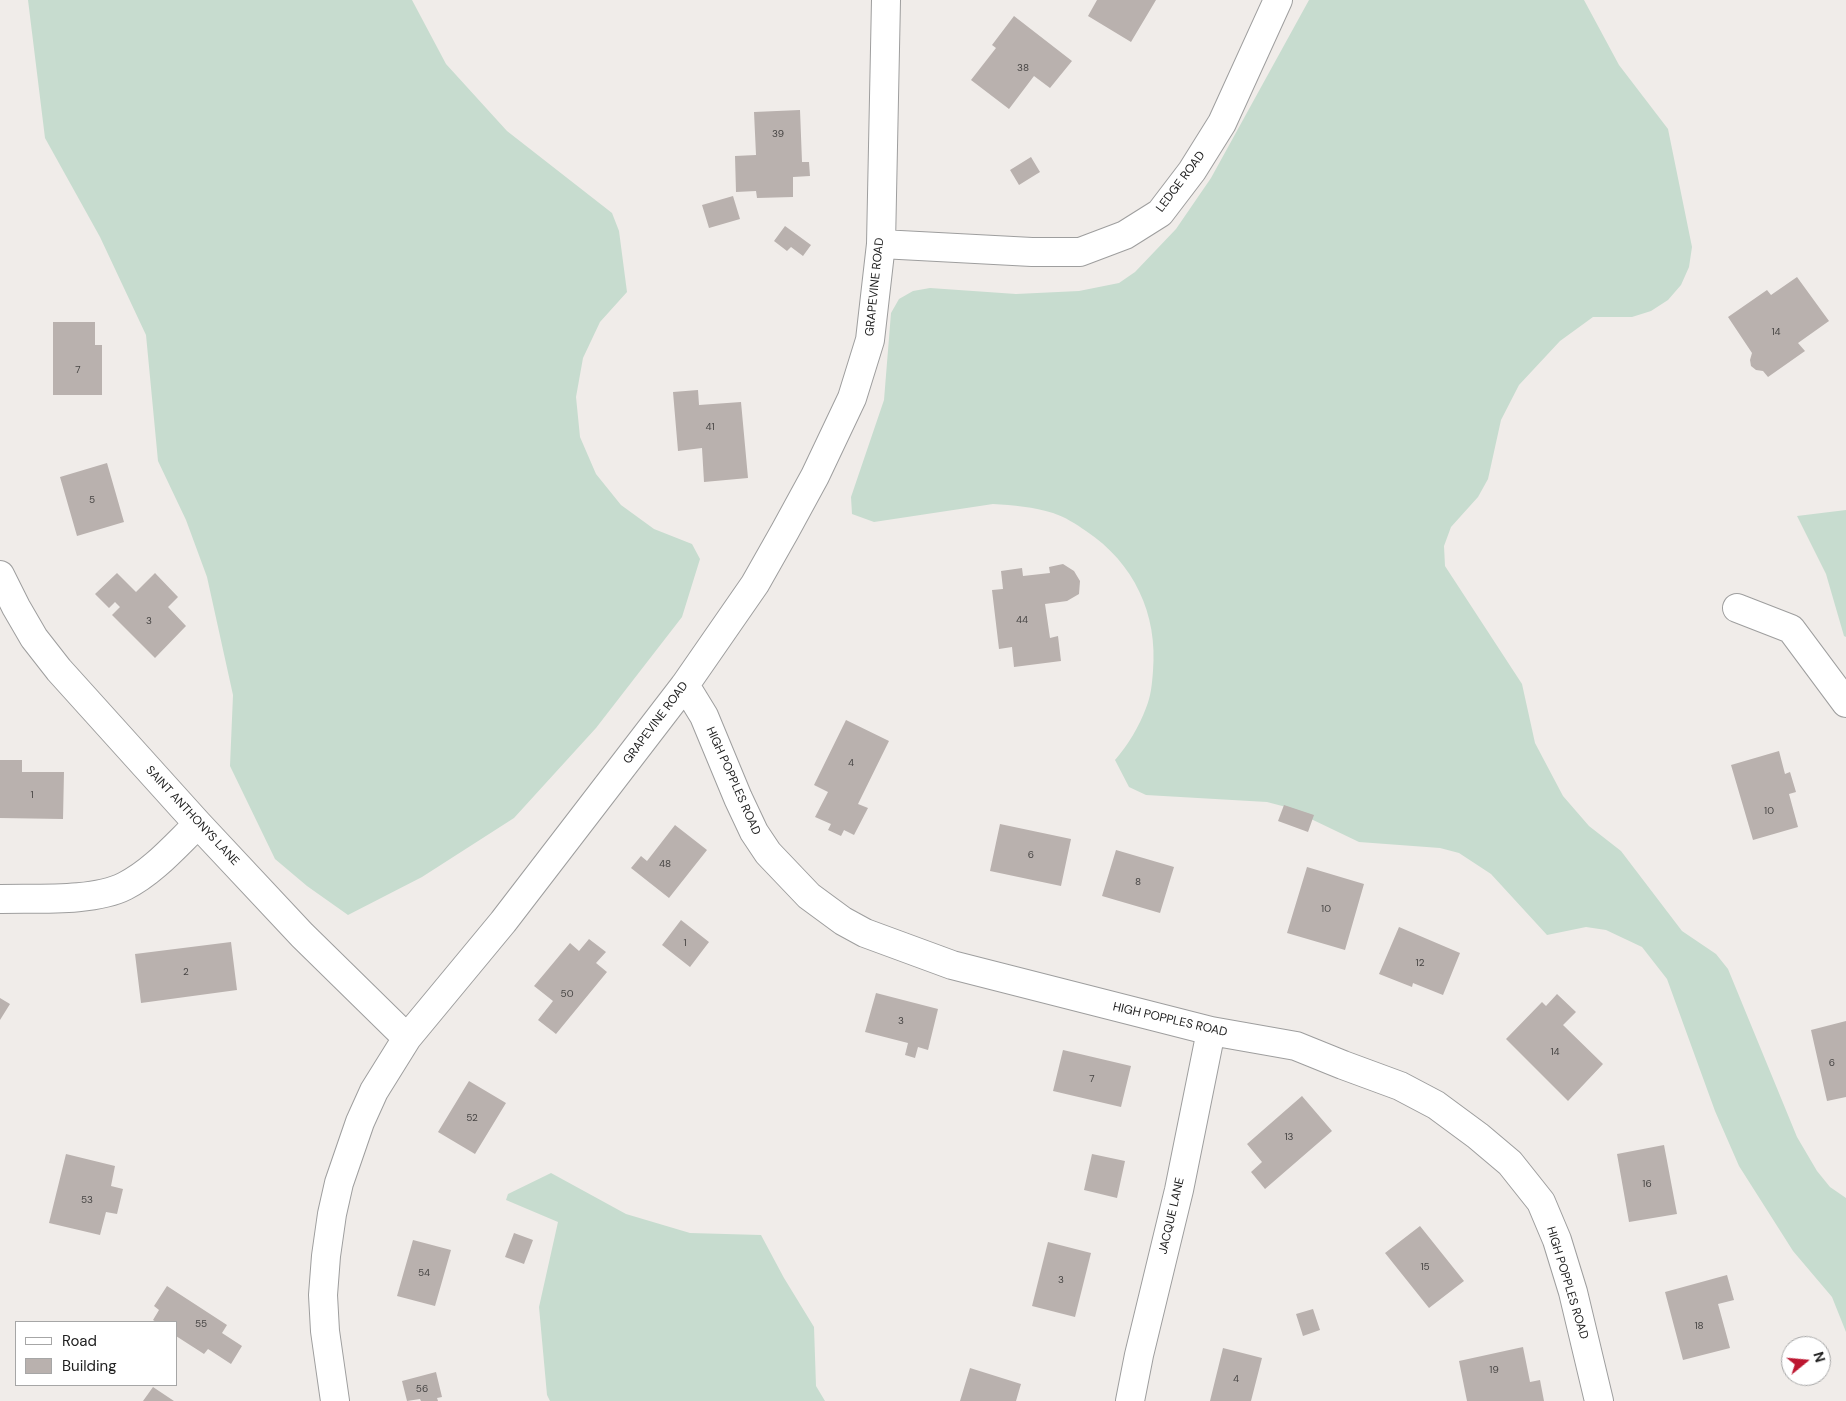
<!DOCTYPE html>
<style>
body{margin:0}
#map{position:relative;width:1846px;height:1401px;overflow:hidden;background:#f0ece9;font-family:"DM Sans",sans-serif}
canvas{display:block}
.legend{position:absolute;left:15px;top:1321px;width:162px;height:65px;box-sizing:border-box;background:#fff;border:1px solid #a6a6a6;margin:0;padding:6px 9px;list-style:none;font-size:15px;color:#212121}
.legend li{display:flex;align-items:center;gap:10px;height:25px}
.legend b{width:25px;border:1px solid #a6a6a6}
.north{position:absolute;left:1781px;top:1336px;width:50px;height:50px;box-sizing:border-box;background:#fff;border:1px solid #a6a6a6;border-radius:50%;rotate:73deg;font-size:14px;font-weight:700;line-height:20px;text-align:center;color:#212121}
.north::after{content:'';display:block;margin:auto;width:18px;height:22px;background:#bc1630;clip-path:polygon(50% 0,100% 100%,50% 72%,0 100%)}
</style>
<div id="map">
<canvas width="1846" height="1401"></canvas>
<ul class="legend">
<li><b style="height:6px;background:#fff"></b>Road</li>
<li><b style="height:14px;background:#b9b1ae"></b>Building</li>
</ul>
<div class="north">N</div>
</div>
<script>
const g = document.querySelector('canvas').getContext('2d');
g.lineJoin = 'round';
function fill(path, color) { g.fillStyle = color; g.fill(path, 'evenodd'); }
function strokePath(path, color, width, dash) { g.strokeStyle = color; g.lineWidth = width; g.lineCap = dash ? 'butt' : 'round'; g.setLineDash(dash || []); g.stroke(path); }
function drawText(font, color, halo, rows, align = 'center') {
  g.font = font + ' "DM Sans",sans-serif'; g.lineWidth = 4; g.setLineDash([]); g.textBaseline = 'middle'; g.strokeStyle = halo; g.fillStyle = color; for (const [text, x, y, turn = 0] of rows) {
    g.save(); g.translate(x, y); g.rotate((+turn || 0) * Math.PI / 180); g.textAlign = isNaN(turn) ? turn : align; if (halo) g.strokeText(text, 0, 0); g.fillText(text, 0, 0); g.restore();
  }
}
fill(new Path2D(`
 M28 0H412L446 64 507 131 612 213 619 231 627 292 600 322 583 358 576 397 580 437 596 474 621 505 654 529 692 544 700 559 682 617 596 728 514 818 422 877 348 915 307 886 275 859 230 766 233 695 207 577 186 520 158 461 146 335 100 237 45 138Z
 M1309 0H1584L1619 65 1668 129 1692 247 1689 267 1681 285 1668 300 1651 311 1632 317H1593L1560 341 1519 385 1501 420 1488 479 1478 497 1451 527 1444 546 1445 566 1522 684 1535 743 1563 796 1589 826 1621 851 1682 931 1716 954 1728 969 1797 1137 1817 1171 1830 1187 1846 1198V1332L1832 1297 1793 1251 1739 1166 1715 1111 1667 979 1642 947 1606 930 1586 927 1547 935 1491 874 1459 853 1440 848 1359 842 1286 807 1267 802 1146 795 1129 787 1115 760C1128 745 1139 727 1146 708 1151 696 1152 684 1153 671 1158 614 1134 563 1086 531 1076 524 1065 517 1053 513 1034 507 1013 505 993 504L874 522 852 514 851 497 884 400 891 313 899 299 913 291 930 288 1016 294 1079 291 1119 283 1135 272 1176 229 1211 178Z
 M1846 510V637L1844 636 1826 574 1797 516Z
 M551 1173 626 1214 690 1233 761 1235 784 1278 814 1327 816 1386 825 1401H550L547 1395 539 1307 558 1222 506 1200 508 1194Z`), '#c7dccf');
fill(new Path2D(`
 M1097 0H1156L1131 42 1088 16Z
 M1014 16 1072 61 1050 88 1034 76 1009 109 971 80 996 48 992 45Z
 M800 110 802 162H809L810 176 793 177V197L757 198 756 191 736 192 735 156 756 155 754 112Z
 M1031 157 1040 172 1019 185 1010 170Z
 M733 196 740 219 709 228 702 205Z
 M785 226 811 245 803 256 791 247 787 251 774 241Z
 M1797 277 1829 321 1798 343 1805 351 1768 377 1763 371 1756 370 1751 366 1750 360 1752 353 1728 317 1767 290 1771 295Z
 M53 322H95V345H102V395H53Z
 M698 390 699 405 741 402 748 478 704 482 702 448 678 451 673 392Z
 M107 463 124 522 77 536 60 477Z
 M1063 564 1074 571 1080 581 1079 594 1067 601 1045 604 1050 638 1058 636 1061 661 1014 667 1012 647 999 649 992 590 1003 589 1001 571 1022 568 1023 576 1050 573 1049 567Z
 M117 573 136 592 155 573 178 597 168 607 186 626 155 658 112 615 120 607 115 602 109 608 95 594Z
 M846 720 889 741 858 804 868 808 854 835 844 830 841 836 828 830 831 824 815 817 828 792 814 785Z
 M1779 751 1785 774 1790 772 1796 792 1789 794 1798 827 1753 840 1731 765Z
 M0 760H22V772H64L63 819 0 818Z
 M1284 805 1314 815 1308 832 1278 821Z
 M1000 824 1071 839 1061 886 990 871Z
 M675 825 707 850 669 898 631 868 641 856 647 861Z
 M1116 850 1174 867 1160 913 1102 896Z
 M1307 867 1364 884 1345 950 1287 933Z
 M681 920 709 942 690 967 662 945Z
 M1399 927 1460 953 1443 995 1413 983 1412 987 1379 974Z
 M589 939 606 952 596 963 607 972 556 1034 538 1020 553 1001 534 986 570 943 579 951Z
 M231 942 237 990 141 1003 135 954Z
 M876 993 938 1009 928 1050 918 1047 915 1058 905 1055 908 1043 865 1032Z
 M1557 994 1576 1012 1563 1025 1603 1064 1568 1101 1506 1039 1542 1002 1546 1006Z
 M0 998 10 1004 0 1020Z
 M1846 1021V1097L1827 1101 1811 1030Z
 M1063 1050 1131 1066 1121 1107 1053 1091Z
 M469 1081 506 1103 475 1154 438 1132Z
 M1302 1096 1332 1131 1265 1189 1251 1172 1262 1162 1247 1144Z
 M1664 1145 1677 1214 1629 1222 1617 1154Z
 M66 1154 115 1166 111 1186 123 1189 117 1214 106 1212 100 1235 49 1223Z
 M1092 1154 1125 1161 1117 1198 1084 1190Z
 M1420 1226 1464 1281 1429 1308 1385 1253Z
 M514 1233 533 1240 524 1264 505 1257Z
 M413 1240 451 1250 435 1306 397 1296Z
 M1048 1242 1091 1253 1075 1317 1032 1306Z
 M1727 1275 1734 1300 1718 1304 1730 1348 1683 1360 1665 1292Z
 M167 1286 227 1325 222 1333 242 1346 231 1364 208 1349 204 1354 176 1336V1322H156L153 1320 159 1310 154 1306Z
 M1313 1309 1320 1330 1303 1336 1296 1314Z
 M1523 1347 1530 1382 1540 1380 1544 1401H1467L1459 1361Z
 M1223 1348 1262 1358 1251 1401H1210Z
 M970 1368 1021 1384 1016 1401H960Z
 M436 1372 442 1397 437 1398 438 1401H421L420 1399 407 1401 402 1381Z
 M153 1387 174 1401H143Z`), '#b9b1ae');
const street = new Path2D(`
 M881 244 1032 252H1080L1125 235 1160 213 1192 171 1222 123 1278 0
 M0 575 16 607 34 638 59 670 198 824 302 935 407 1038
 M1737 608 1791 629 1846 703
 M685 685 704 716 738 798 754 832 768 853 809 896 843 921 865 933 952 965 1211 1031 1296 1046 1343 1065 1400 1086 1436 1105 1478 1136 1510 1163 1541 1202 1557 1240 1573 1292 1599 1401
 M0 899C36 898 94 902 125 886 153 872 176 845 198 824
 M335 1401 325 1331 323 1295 326 1256 332 1214 339 1183 360 1122 374 1091 407 1038 503 922 685 685 755 584 785 531 815 476 852 398 870 340 881 244 886 0
 M1130 1401 1139 1355 1179 1190 1211 1031`);
strokePath(street, '#9e9e9e', 30);
strokePath(street, '#fff', 28);
drawText('10px', '#474544', null, [
 ["38",1023,68],
 ["39",778,134],
 ["14",1776,332],
 ["7",78,370],
 ["41",710,427],
 ["5",92,500],
 ["44",1022,620],
 ["3",149,621],
 ["4",851,763],
 ["1",32,795],
 ["10",1769,811],
 ["6",1031,855],
 ["48",665,864],
 ["8",1138,882],
 ["10",1326,909],
 ["1",685,943],
 ["12",1420,963],
 ["2",186,972],
 ["50",567,994],
 ["3",901,1021],
 ["14",1555,1052],
 ["6",1832,1063],
 ["7",1092,1079],
 ["52",472,1118],
 ["13",1289,1137],
 ["16",1647,1184],
 ["53",87,1200],
 ["15",1425,1267],
 ["54",424,1273],
 ["3",1061,1280],
 ["55",201,1324],
 ["18",1699,1326],
 ["19",1494,1370],
 ["4",1236,1379],
 ["56",422,1389]
]);
drawText('12px', '#212121', '#fff', [
 ["LEDGE ROAD",1181,182,-53],
 ["GRAPEVINE ROAD",875,287,-84],
 ["GRAPEVINE ROAD",656,723,-53],
 ["HIGH POPPLES ROAD",733,781,66],
 ["SAINT ANTHONYS LANE",192,816,47],
 ["HIGH POPPLES ROAD",1170,1020,13],
 ["JACQUE LANE",1172,1216,-77],
 ["HIGH POPPLES ROAD",1567,1283,73]
]);
</script>
